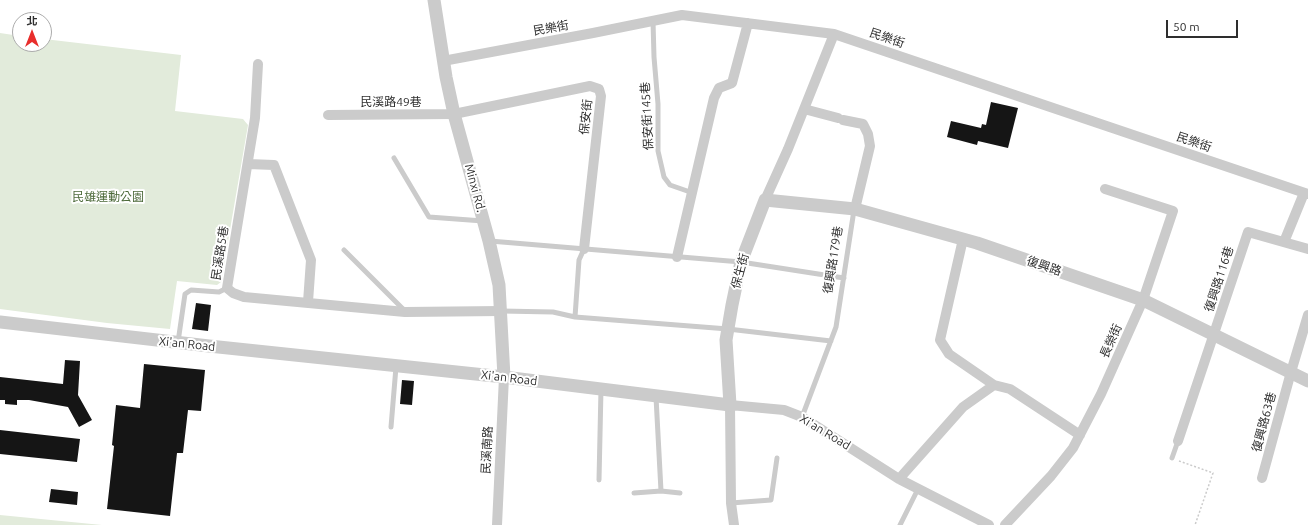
<!DOCTYPE html>
<meta charset="utf-8">
<style>
body{margin:0}
#map{position:relative;width:1308px;height:525px;overflow:hidden;background:#fff;font-family:Ubuntu,"Noto Sans TC",sans-serif}
canvas{display:block}
.north{position:absolute;left:12px;top:12px;width:40px;height:40px;box-sizing:border-box;background:#fff;border:1px solid #ababab;border-radius:50%;rotate:0deg;font-size:11px;font-weight:700;line-height:16px;text-align:center;color:#2e2e2e}
.north::after{content:'';display:block;margin:auto;width:14px;height:18px;background:#e82e2c;clip-path:polygon(50% 0,100% 100%,50% 72%,0 100%)}
.scale{position:absolute;left:1166px;top:20px;width:72px;height:18px;box-sizing:border-box;border:2px solid #2e2e2e;border-top:0;padding-left:5px;font-size:12px;line-height:14px;white-space:nowrap;color:#2e2e2e;-webkit-text-stroke:3px #fff;paint-order:stroke}
</style>
<div id="map">
<canvas width="1308" height="525"></canvas>
<div class="north">北</div>
<div class="scale">50 m</div>
</div>
<script>
const g = document.querySelector('canvas').getContext('2d');
g.lineJoin = 'round';
function fill(path, color) { g.fillStyle = color; g.fill(path, 'evenodd'); }
function strokePath(path, color, width, dash) { g.strokeStyle = color; g.lineWidth = width; g.lineCap = dash ? 'butt' : 'round'; g.setLineDash(dash || []); g.stroke(path); }
function drawText(font, color, halo, rows, align = 'center') {
  g.font = font + ' Ubuntu,"Noto Sans TC",sans-serif'; g.lineWidth = 4; g.setLineDash([]); g.textBaseline = 'middle'; g.strokeStyle = halo; g.fillStyle = color; for (const [text, x, y, turn = 0] of rows) {
    g.save(); g.translate(x, y); g.rotate((+turn || 0) * Math.PI / 180); g.textAlign = isNaN(turn) ? turn : align; if (halo) g.strokeText(text, 0, 0); g.fillText(text, 0, 0); g.restore();
  }
}
fill(new Path2D(`
 M0 33 20 36V44H44V39L181 55 175 111 243 119 248 125 221 282 217 285 177 281 170 329 107 323 0 309Z
 M0 515 102 525H0Z`), '#e2ebdb');
fill(new Path2D(`
 M991 102 1018 108 1008 148 978 141 977 145 947 137 951 121 981 128 982 124 986 125Z
 M196 303 211 305 208 331 192 329Z
 M65 360 80 361 78 395 92 420 79 427 68 407 29 400H17V405L5 404V400H0V377L63 384Z
 M144 364 205 370 201 411 188 410 183 453H177L170 516 107 509 114 446 112 445 116 405 140 408Z
 M402 380 414 381 412 405 400 404Z
 M0 430 80 439 77 462 0 454Z
 M51 489 78 492 77 505 49 502Z`), '#151515');
strokePath(new Path2D(`
 M1179 461 1213 473 1195 525`), '#cbcbcb', 1.5, [2, 2]);
strokePath(new Path2D(`
 M653 21 654 57 658 104V151L664 177 670 185 693 193
 M394 158 429 217 483 221
 M490 241 741 262 844 278
 M584 249 579 260 575 317 728 329 831 341
 M344 250 405 311
 M501 311 553 312 575 317
 M178 342 185 294 191 290 219 292 227 288
 M802 417 836 327 854 210
 M391 427 396 367
 M1172 458 1178 441
 M599 480 601 389
 M661 491 680 493
 M634 493 661 491 656 397
 M731 503 771 500 777 458
 M900 525 918 489`), '#cbcbcb', 5);
strokePath(new Path2D(`
 M443 61 593 33 682 15 834 34 1308 194
 M258 64 255 118 227 288 233 293 244 297 405 312 501 311
 M804 109 838 118
 M328 115 454 114 590 86 599 89 601 96 584 249
 M843 120 863 124 868 134 870 146 855 209
 M248 164 274 165 311 260 308 302
 M765 200 788 149 834 34
 M963 239 940 340 949 354 994 385 1010 389 1080 435
 M1284 242 1304 193
 M677 257 714 98 719 88 732 83 748 23
 M1178 441 1248 232 1308 249
 M1262 478 1291 372 1308 315
 M899 479 963 407 994 385
 M497 525 504 377
 M734 525 731 503 730 405 784 410 802 417 899 479 989 525
 M1005 525 1051 476 1073 448 1101 394 1143 300 1173 211 1105 189`), '#cbcbcb', 10);
strokePath(new Path2D(`
 M434 0 446 77 454 114 489 241 499 285 504 377
 M0 322 209 346 504 377 730 405 726 340 732 305 741 262 765 200 855 209 977 243 1143 300 1308 381`), '#cbcbcb', 13);
drawText('12px', '#2e2e2e', '#fff', [
 ["民樂街",551,28,-10],
 ["民樂街",887,38,19],
 ["民溪路49巷",391,102],
 ["保安街145巷",647,116,-93],
 ["保安街",586,117,-84],
 ["民樂街",1194,142,19],
 ["Minxi Rd.",475,188,75],
 ["民溪路5巷",220,253,-81],
 ["復興路179巷",833,260,-81],
 ["復興路",1044,266,19],
 ["保生街",740,271,-75],
 ["復興路116巷",1219,279,-72],
 ["長榮街",1111,341,-66],
 ["Xi'an Road",187,344,6],
 ["Xi'an Road",509,378,7],
 ["復興路63巷",1264,422,-75],
 ["Xi'an Road",825,432,31],
 ["民溪南路",487,450,-87]
]);
drawText('12px', '#4d6a3a', '#fff', [
 ["民雄運動公園",108,197]
]);
</script>
